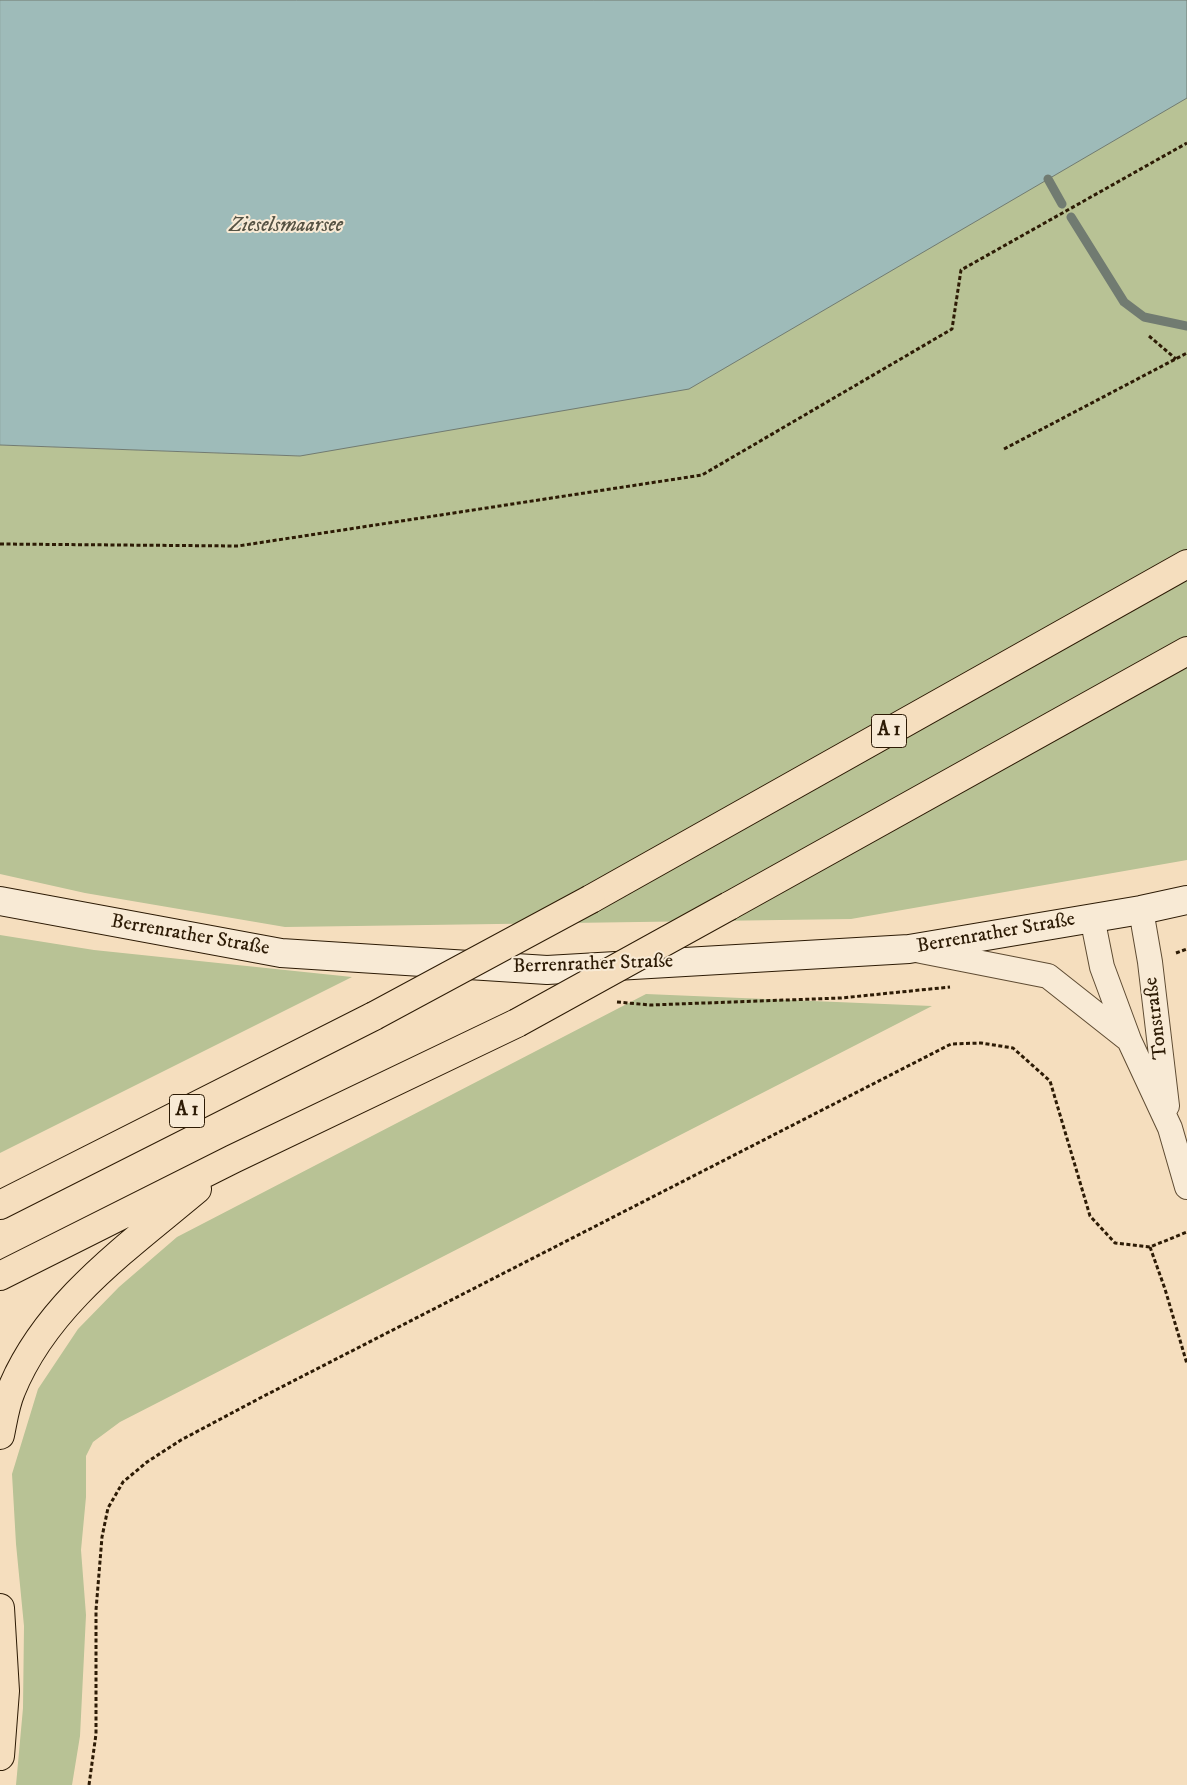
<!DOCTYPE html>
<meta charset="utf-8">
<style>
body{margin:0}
canvas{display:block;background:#f5debe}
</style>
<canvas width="1187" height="1785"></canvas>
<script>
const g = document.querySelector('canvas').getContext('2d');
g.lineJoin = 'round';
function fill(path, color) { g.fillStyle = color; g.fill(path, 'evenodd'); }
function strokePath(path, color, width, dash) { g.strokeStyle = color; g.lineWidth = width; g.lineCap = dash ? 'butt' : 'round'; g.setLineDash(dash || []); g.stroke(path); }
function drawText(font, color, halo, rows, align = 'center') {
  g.font = font + ' "IM FELL DW Pica",serif'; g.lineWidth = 4; g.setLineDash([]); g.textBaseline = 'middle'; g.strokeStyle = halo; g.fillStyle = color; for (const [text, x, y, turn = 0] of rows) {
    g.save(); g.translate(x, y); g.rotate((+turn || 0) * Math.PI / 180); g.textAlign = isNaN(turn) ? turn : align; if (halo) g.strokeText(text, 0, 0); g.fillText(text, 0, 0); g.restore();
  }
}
fill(new Path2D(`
 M1187 98V860L851 919 285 927 85 893 0 874V445L300 456Z
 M0 935 94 950 352 977 0 1153Z
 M646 994 932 1006 120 1422 93 1442 86 1456V1497L81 1550 86 1615 80 1736 72 1785H16L23 1708 24 1626 16 1544 12 1474 38 1389 78 1329 119 1287 177 1237Z`), '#b8c295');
const water = new Path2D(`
 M0 0H1187V98L689 389 300 456 0 445Z`);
fill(water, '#9ebbb9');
strokePath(water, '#717b71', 1);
strokePath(new Path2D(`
 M1048 179 1062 204
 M1071 217 1124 302 1144 317 1187 326`), '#717b71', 9);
const minor = new Path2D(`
 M1141 910 1150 962 1167 1106
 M1092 917 1102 967 1129 1040 1170 1128 1187 1187
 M916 950 1048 976 1129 1040`);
const secondary = new Path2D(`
 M0 901 281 953 547 970 909 949 1141 910 1187 900`);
const motorway = new Path2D(`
 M591 899 1187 564
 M729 906 1187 651
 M0 1205 374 1016
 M0 1276 233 1159 517 1023
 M0 1435C3 1421 5 1405 11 1391 46 1304 128 1247 197 1189
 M0 1608 5 1691 0 1756`);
strokePath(minor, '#5f4c33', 26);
strokePath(secondary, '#2d1b05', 30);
strokePath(motorway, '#2d1b05', 30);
strokePath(new Path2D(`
 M1149 336 1176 359
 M1004 449 1187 353
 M0 544 238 546 702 475 952 329 961 270 1187 143
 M1176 953 1187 949
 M617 1002 650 1005 841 998 950 987
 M1150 1247 1165 1289 1187 1364
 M89 1785 96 1734V1610L102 1537 108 1508 123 1482 147 1462 181 1440 262 1397 951 1044 981 1043 1013 1048 1050 1081 1090 1216 1115 1243 1150 1247 1187 1232`), '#2d1b05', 3, [4, 2.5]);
strokePath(minor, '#f8ead5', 24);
strokePath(secondary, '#f8ead5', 28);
strokePath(motorway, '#f5debe', 28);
const motorwayBridge = new Path2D(`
 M374 1016 591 899
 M517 1023 729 906`);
strokePath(motorwayBridge, '#2d1b05', 30, []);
strokePath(motorwayBridge, '#f5debe', 28);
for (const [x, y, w] of [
 [889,731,35],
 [187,1111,35]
]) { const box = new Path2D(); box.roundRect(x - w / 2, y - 16.5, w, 33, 4); g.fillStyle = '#f8ead5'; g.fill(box); strokePath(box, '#2d1b05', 1); }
drawText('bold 19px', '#2d1b05', null, [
 ["A 1",889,731],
 ["A 1",187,1111]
]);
drawText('20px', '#2d1b05', '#f8ead5', [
 ["Berrenrather Straße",996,934,-10],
 ["Berrenrather Straße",190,936,10],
 ["Berrenrather Straße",593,965,-2],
 ["Tonstraße",1157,1018,-97]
]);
drawText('italic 21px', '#555344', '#f8ead5', [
 ["Zieselsmaarsee",286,227]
]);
</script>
